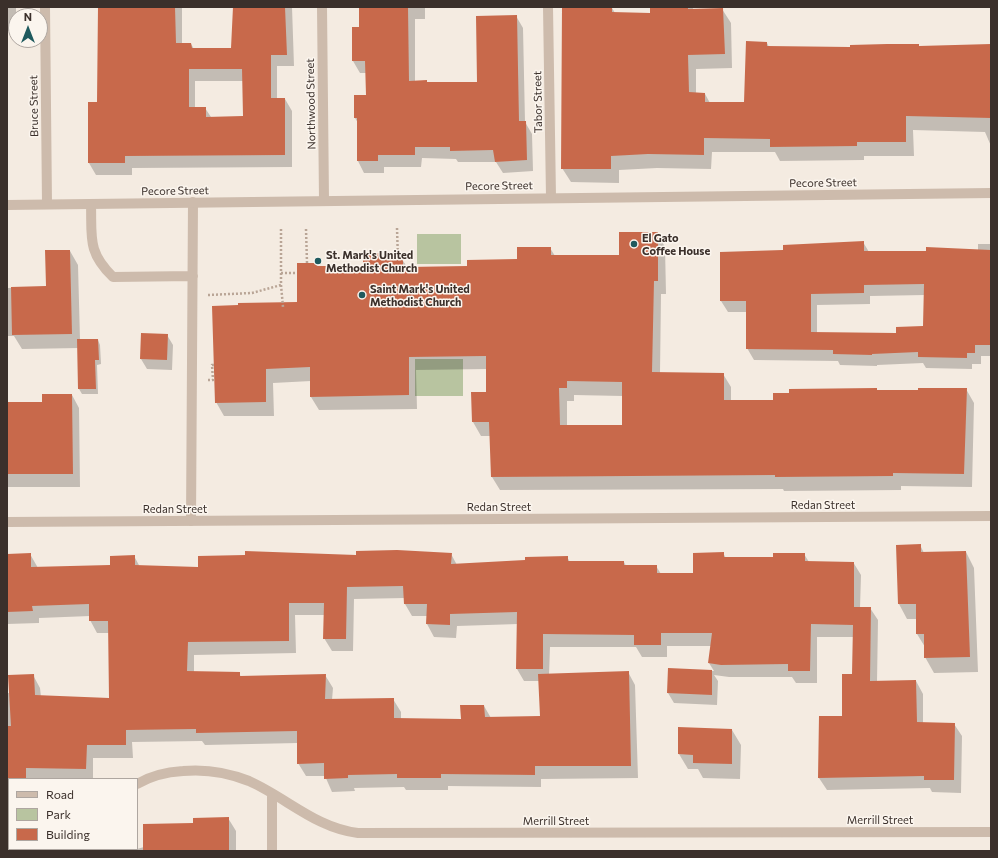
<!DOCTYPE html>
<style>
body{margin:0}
#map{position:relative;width:998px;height:858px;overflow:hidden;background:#f4ebe1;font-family:Commissioner,sans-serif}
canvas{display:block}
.frame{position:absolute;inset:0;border:8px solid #3b302b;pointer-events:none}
.legend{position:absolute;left:8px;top:778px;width:130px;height:72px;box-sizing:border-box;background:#fbf5ee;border:1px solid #aea6a0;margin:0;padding:5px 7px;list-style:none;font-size:12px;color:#3b302b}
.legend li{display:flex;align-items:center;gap:8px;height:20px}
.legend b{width:20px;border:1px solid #aea6a0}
.north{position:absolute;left:8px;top:8px;width:40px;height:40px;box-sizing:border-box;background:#fbf5ee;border:1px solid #aea6a0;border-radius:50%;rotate:0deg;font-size:11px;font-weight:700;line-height:16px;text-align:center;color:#3b302b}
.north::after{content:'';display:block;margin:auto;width:14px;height:18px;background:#1f5a5e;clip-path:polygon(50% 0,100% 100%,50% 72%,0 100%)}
</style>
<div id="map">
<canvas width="998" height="858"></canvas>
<div class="frame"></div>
<ul class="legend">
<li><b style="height:5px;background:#cdbbac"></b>Road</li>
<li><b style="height:11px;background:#b8c4a0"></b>Park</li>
<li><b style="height:11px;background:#c8694b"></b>Building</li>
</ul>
<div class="north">N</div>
</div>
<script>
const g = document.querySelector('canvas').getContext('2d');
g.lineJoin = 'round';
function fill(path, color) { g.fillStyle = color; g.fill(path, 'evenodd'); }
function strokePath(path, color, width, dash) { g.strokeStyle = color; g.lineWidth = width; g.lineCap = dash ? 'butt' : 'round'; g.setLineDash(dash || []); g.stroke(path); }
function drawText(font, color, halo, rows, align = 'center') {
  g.font = font + ' Commissioner,sans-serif'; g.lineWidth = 3; g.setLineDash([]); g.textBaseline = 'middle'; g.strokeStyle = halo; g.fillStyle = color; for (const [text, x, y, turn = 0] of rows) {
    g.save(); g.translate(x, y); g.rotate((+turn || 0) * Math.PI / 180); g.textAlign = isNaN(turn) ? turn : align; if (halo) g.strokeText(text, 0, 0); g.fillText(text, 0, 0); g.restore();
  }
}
fill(new Path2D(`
 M417 234H461V264H417Z
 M415 359H463V396H415Z`), '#b8c4a0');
fill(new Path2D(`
 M7 7 16 8V31H7Z
 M98 7H182V44H191L194 49H232L234 7H292L294 66H277V99H285L292 111V167L132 168V175H96L89 163V103H98L100 74ZM195 81H244V117H211L205 108H195Z
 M360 7H425V19H415V82L478 83 516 16 523 28 525 122 532 134 533 171 503 173 496 162H458L456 159 422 158 421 167H384V173H364L358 161V123L355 118 367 96 366 73H360L353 61 360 28Z
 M651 7H692L694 10 722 9 731 23 732 68 696 69V93L705 94 710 103H745L767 43 769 47 851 48 991 45V146L985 132 913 130 914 156H864V160L780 161 775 152H712L711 169 657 168 619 170V183L571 182 562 168 612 8 615 13 651 14Z
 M657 233 665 247 666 294H661L660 373 723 374 731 387V401H774L878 391 966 389 974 403 972 487 901 486V490L784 491 783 489 500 490 492 477 491 436H481L473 422 472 393H487V369L416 370 417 409 319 410 311 397V381L273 383 274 416H224L216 402 298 303 317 264 319 267H364L387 254 390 261H403L408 268 468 267 518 260 550 248 555 256H620ZM574 395 623 396V426H567V401H574Z
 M863 242 869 252 978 250V244H991V356H981V364H972V369L926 368 923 363 877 365V366L840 365 838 361 754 360 747 348V312H728L721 301 784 251ZM925 295 924 327 897 334 817 333V305L870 304V296Z
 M70 251 78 265 80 340H98L100 345 101 364 97 365 98 394H82L79 389V348L22 349 14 336H7V288L47 287Z
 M167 335 173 345 172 370 147 369 141 359Z
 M72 395 79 408 80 487H7V403H43Z
 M920 545 924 553 966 552 974 568 978 672 934 673 925 657V647L917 634V619H907L899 604Z
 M723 553 726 558H774L804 554 809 562H853L861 575 860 608H870L878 620 877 682 916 681 923 694V723L954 724 962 736 961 793 932 792 930 788 827 790 819 778 843 717 853 675 854 637H817V683H796L792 677H729L714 675 718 681 717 705 674 703 668 693 669 669 714 671 709 663 711 646H667V657H642L636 647H550L549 675 628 672 635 685 638 778 541 779V787L448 786V790H406L404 787 354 788 355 791 332 792 325 776H306L298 763V743L205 745 202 741 132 742 133 758H93V779H9V799H7V693H10L33 675 40 688 41 697 110 699 109 633H97L90 620V616L39 618V623L7 624V555L30 554 38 568 111 566 134 556 140 567 199 568 357 556 451 554 457 565 526 561 567 557 570 562H624L626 566H656L661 574H694ZM405 598V604L412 616H427V624L434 637 456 638 457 626 518 624 517 669 524 681H540L541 717 491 718 484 706 462 720 401 719V712L393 699 332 700 333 688 325 675 241 677 239 673 194 672V655L296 653 295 615H325L324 638 332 651H353L354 599Z
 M732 730 741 745 740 779 703 778 698 769H688L679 754Z
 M228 818 236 831V851H103V849H137L144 847 194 824Z`), '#0003');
fill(new Path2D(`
 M98 7H175L176 43H191L192 48H231L233 7H285L287 55H271V98H285V155L125 156V163H88V102H97ZM189 69H242L243 116 206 117V107H189Z
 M359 7H408L409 81 427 80V82H477L476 16 517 15 519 121H526L527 160 495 162 493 150 450 151V147H415V155H378V161H357V118H354V95H366L365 61H352V27H359Z
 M562 7H612V12L650 13V7H688V9L723 8 725 54 688 55 689 92 705 93V102H744L746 41 767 42V46L850 47V45L887 44H919V46L991 44V118L906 116V142H857V146L770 147V139L704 138V155L648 154 611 156V169H561Z
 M619 232H658V281H654L652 372 724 373V400H773V393H789V389L877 388V390H918V388H967L964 474 893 473V476L775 477V475L491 477 489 422H472L471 392H486V356L409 357V395L310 397V367L266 369V402L215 403 212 306 238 305V303L297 302V263H317V266H363V253H387V260H403V265H408V267L467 266V260L517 259V247H551V255H619ZM567 381 622 382V425H560L559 388H567Z
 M864 241V251H926V247L991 250V345H975V353H967V358L918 357V352L872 354V355L833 354V350L746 349V301H720V252L783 250V245ZM924 284 923 326 896 327V333L811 332V294L864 293V285Z
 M45 250H70L72 334 12 335 11 287 46 286Z
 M141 333 168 334 167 360 140 359Z
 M77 339H98L99 360H95L96 389H78Z
 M42 394H72L73 474H7V402H42Z
 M921 544V552L966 551 970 657 924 658V634H916V604H898L896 545Z
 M397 550 452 553 451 564 525 560V557L568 556V561H624V565H657V573H693V553L724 552V557H773V553H805V561L854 562V607H871L870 681 916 680 917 722 955 723 954 780H924V776L818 778 819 716H842V674H852L853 625 811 624 810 671H788V664L721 665 708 663 712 633H661V645H634V635L543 634V669H516L517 612 450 614V625L426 624 427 604H404L403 586 347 587 346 639H323L324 603H289V641L188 642 187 671 240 672V676L326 674 325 699 394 698V718L461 719 460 705H484L485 717 540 716 538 674 629 671 631 766H535V775L441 774V778H397V774L348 775V778L324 779V763L297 764V731L196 733V729L126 730V745H87L86 769 26 768V779H7V726H11L8 675 34 674 35 695 109 698 108 621H89V604L32 606 33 611 7 612V554L31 553V567L110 565V556L135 555V565L198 567V556L245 555V551L356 555V551Z
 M668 668 712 670V695L667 693Z
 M678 727 732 729V764L693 763V755L678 754Z
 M229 817V851H143V824L193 823V818Z`), '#c8694b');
strokePath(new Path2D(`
 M397 228 398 260
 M281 229V285L283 307
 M306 229 307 263
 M281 273H297
 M208 295 252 293 281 285
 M208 380H213L212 365H215`), '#b9a596', 2.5, [2, 2]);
strokePath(new Path2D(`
 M91 204C92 237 87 252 113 277L193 276
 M191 521 193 202`), '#cdbbac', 10);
strokePath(new Path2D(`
 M45 7 47 204
 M548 7 551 197
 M7 522 991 516
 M137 784C152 775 166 772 183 771 205 769 229 773 249 781 287 798 316 828 358 833L991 832
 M7 827H9
 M272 851V794`), '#cdbbac', 10);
strokePath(new Path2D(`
 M322 7 324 200
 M7 205 991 193`), '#cdbbac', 10);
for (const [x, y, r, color] of [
 [634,244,4,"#1f5a5e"],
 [318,261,4,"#1f5a5e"],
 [362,295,4,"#1f5a5e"]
]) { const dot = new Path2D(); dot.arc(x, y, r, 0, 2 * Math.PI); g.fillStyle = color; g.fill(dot); strokePath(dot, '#fbf5ee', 1.5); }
drawText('11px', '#3b302b', '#fbf5ee', [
 ["Tabor Street",538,102,-91],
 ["Northwood Street",311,104,-91],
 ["Bruce Street",34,106,-91],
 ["Pecore Street",823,183,-1],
 ["Pecore Street",499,186,-1],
 ["Pecore Street",175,191,-1],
 ["Redan Street",823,505],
 ["Redan Street",499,507],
 ["Redan Street",175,509],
 ["Merrill Street",880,820],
 ["Merrill Street",556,821]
]);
drawText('bold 11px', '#3b302b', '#fbf5ee', [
 ["El Gato",642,238],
 ["Coffee House",642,251],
 ["St. Mark's United",326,255],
 ["Methodist Church",326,268],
 ["Saint Mark's United",370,289],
 ["Methodist Church",370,302]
], 'left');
</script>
